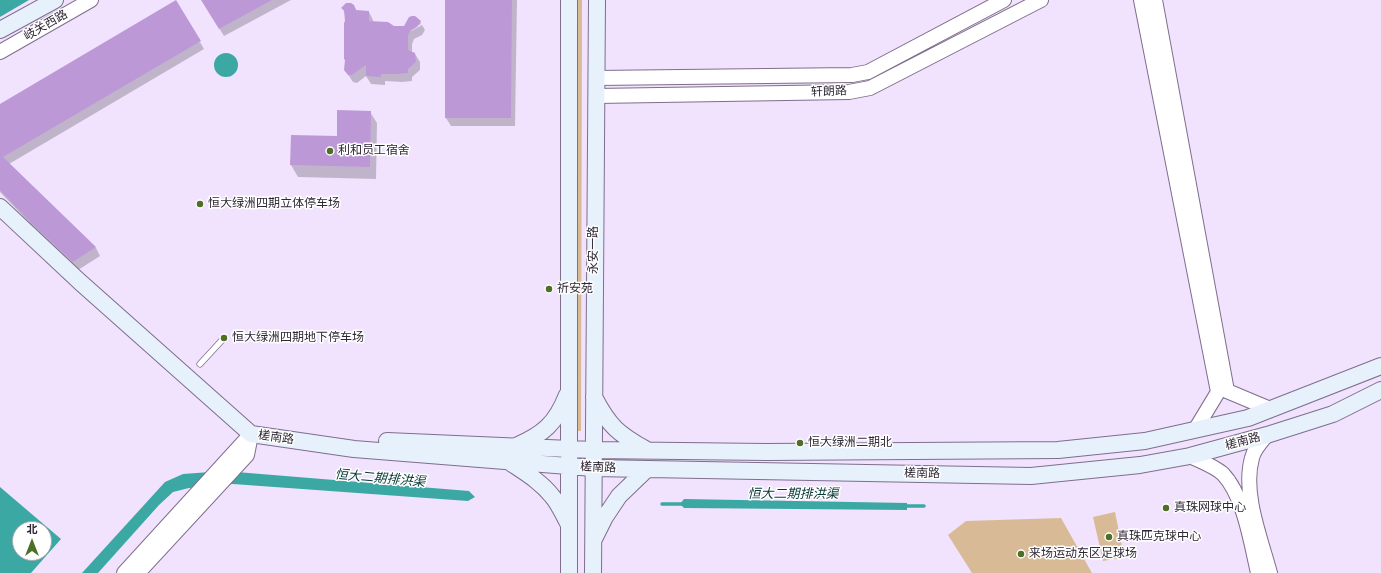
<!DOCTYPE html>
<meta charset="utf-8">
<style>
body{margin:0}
#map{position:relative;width:1381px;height:573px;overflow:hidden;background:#f1e2fe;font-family:Roboto,"Noto Sans SC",sans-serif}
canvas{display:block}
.north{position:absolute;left:12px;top:521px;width:40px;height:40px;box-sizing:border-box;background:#fff;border:1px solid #aba9ae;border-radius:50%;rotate:0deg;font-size:11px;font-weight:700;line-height:16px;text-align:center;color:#2e2734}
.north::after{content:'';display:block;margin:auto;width:14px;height:18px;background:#4d6f26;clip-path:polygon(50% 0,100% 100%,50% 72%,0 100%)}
</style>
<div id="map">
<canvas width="1381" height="573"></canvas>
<div class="north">北</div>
</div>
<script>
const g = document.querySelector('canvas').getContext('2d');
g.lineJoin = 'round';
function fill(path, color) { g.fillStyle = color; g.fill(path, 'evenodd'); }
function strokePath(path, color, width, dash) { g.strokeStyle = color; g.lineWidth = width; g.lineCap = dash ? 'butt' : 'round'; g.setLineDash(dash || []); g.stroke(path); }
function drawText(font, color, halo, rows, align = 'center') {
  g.font = font + ' Roboto,"Noto Sans SC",sans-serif'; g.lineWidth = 3; g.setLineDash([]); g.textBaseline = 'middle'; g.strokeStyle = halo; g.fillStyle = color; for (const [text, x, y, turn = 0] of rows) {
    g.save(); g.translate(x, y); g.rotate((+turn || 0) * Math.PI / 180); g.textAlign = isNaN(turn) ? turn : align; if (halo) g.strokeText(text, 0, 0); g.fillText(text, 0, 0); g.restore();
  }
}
fill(new Path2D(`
 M575 0H582L581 431H574Z
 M1115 512 1124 557 1103 561 1093 517Z
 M1061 518 1092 573H972L948 535 966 521Z`), '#d9ba96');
fill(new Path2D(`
 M0 0H29L0 17Z
 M214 65a12 12 0 1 1 24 0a12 12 0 1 1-24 0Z
 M224 471 469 491 475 497 468 501 233 484 189 488 173 492 159 505 98 573H82L165 482 183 474Z
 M0 487 61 539 31 573H0ZM20 529H44V553H20Z
 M684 499 907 503V510L684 508 680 504Z`), '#3ca8a3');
fill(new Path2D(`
 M202 0H291L224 36Z
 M446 0H517L515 126H451L446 118Z
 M353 5 357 11 369 12 373 20V22L394 27H405L420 21 421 24 411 29V31L422 25 425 30 422 35 414 39 412 44V52L415 54 420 62V70L412 77V81L402 82 385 81V85L371 84 366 76 357 83 353 82 345 70V13L342 8Z
 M200 42 204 49 9 164 96 248 100 256 78 270 37 231 0 192V105Z
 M370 112 377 123 376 179 298 177 291 165 338 137Z`), '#0003');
strokePath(new Path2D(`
 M662 504H685
 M903 506H924`), '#3ca8a3', 3.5);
fill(new Path2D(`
 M176 0 201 41 3 157 96 247 73 262 31 223 0 190V104Z
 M201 0H272L219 29Z
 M445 0H512L511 118H445Z
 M346 3H351L354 5 356 10 369 11V21L388 22 394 26H404L409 17 412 16H415L421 21 417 27 410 31 408 36V50L415 53 416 62 408 69V73L397 74H381V77L366 76V65L352 75H348L344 70 345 60 344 59V23L345 21 344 10 341 8Z
 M337 110 371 111 370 167 290 165 291 135 337 136Z`), '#bc98d7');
const service = new Path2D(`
 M200 364 224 338`);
const tertiary = new Path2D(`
 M1141 0 1218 392 1195 430
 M1155 0 1227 391 1270 409
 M0 52 91 0
 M596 78 852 75 868 72 1004 0
 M596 96 849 92 870 88 1041 0
 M1267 435C1261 442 1254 449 1252 458 1242 493 1261 539 1270 573
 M1190 456C1200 461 1216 467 1223 474 1244 496 1251 543 1258 573
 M124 573 251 434
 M138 573 247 455 251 435`);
const secondary = new Path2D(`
 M0 30 55 0
 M0 207 80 282 251 434
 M594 397C609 426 618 434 647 450
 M251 434 354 449 593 468 1031 476 1140 465 1190 456 1267 435 1333 414 1381 390
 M387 441 593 450 767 452 1058 450 1145 441 1248 418 1381 366
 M516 446C544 434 556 423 567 395
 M511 463C526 473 541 482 552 496 559 504 563 514 568 523
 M594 539 605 517 619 496 647 469
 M569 573V0
 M593 573 597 0`);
strokePath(service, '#7f6e8c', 7);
strokePath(tertiary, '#7f6e8c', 16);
strokePath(secondary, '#7f6e8c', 18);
strokePath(service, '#fff', 5.5);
strokePath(tertiary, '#fff', 14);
strokePath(secondary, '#e6f1fc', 16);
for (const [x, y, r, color] of [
 [330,151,4,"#4d6f26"],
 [200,204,4,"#4d6f26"],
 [549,289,4,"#4d6f26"],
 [224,338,4,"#4d6f26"],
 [800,443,4,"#4d6f26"],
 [1166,508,4,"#4d6f26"],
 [1109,537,4,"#4d6f26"],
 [1021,554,4,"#4d6f26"]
]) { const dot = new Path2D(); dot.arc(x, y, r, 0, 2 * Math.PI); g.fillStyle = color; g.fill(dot); strokePath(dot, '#fff', 1.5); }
drawText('12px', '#2e2734', '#fff', [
 ["岐关西路",46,26,-30],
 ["轩朗路",829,92,-2],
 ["永安一路",594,250,-90],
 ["槎南路",276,438,8],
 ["槎南路",1243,442,-15],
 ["槎南路",598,468,2],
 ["槎南路",922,474,1]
]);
drawText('12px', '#2e2734', '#fff', [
 ["利和员工宿舍",338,151],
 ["恒大绿洲四期立体停车场",208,204],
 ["祈安苑",557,289],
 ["恒大绿洲四期地下停车场",232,338],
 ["恒大绿洲二期北",808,443],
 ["真珠网球中心",1174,508],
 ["真珠匹克球中心",1117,537],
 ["来场运动东区足球场",1029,554]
], 'left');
drawText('italic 13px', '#053936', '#fff', [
 ["恒大二期排洪渠",380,479,5],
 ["恒大二期排洪渠",793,495]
]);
</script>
